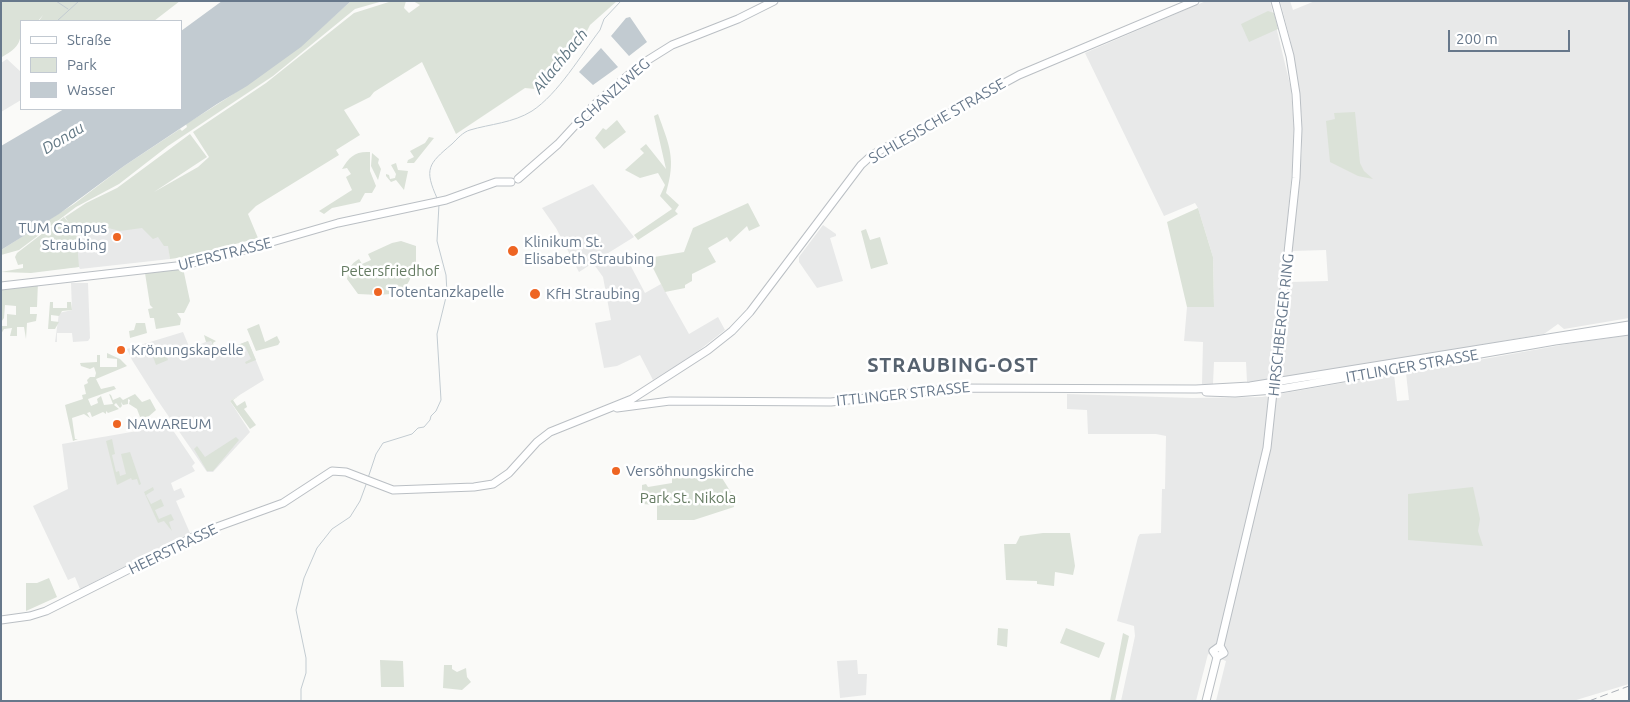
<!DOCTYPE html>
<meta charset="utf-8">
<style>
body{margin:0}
#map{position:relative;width:1630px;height:702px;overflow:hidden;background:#fafaf8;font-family:Ubuntu,sans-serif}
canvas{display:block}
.frame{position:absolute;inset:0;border:2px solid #67788b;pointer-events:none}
.legend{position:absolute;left:20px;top:20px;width:162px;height:90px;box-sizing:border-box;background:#fff;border:1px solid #c2c9d1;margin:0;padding:6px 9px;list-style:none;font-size:15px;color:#67788b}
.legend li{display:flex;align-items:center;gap:10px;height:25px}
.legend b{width:25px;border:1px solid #c2c9d1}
.scale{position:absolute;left:1448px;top:30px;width:122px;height:22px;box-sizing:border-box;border:2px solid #67788b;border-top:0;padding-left:6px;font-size:15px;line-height:18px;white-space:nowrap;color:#67788b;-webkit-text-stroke:4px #fff;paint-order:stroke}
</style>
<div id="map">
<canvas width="1630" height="702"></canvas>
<div class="frame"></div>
<ul class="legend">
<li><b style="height:6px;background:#fff"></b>Straße</li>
<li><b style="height:14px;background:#dbe2d8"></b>Park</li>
<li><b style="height:14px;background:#c2cbd1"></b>Wasser</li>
</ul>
<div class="scale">200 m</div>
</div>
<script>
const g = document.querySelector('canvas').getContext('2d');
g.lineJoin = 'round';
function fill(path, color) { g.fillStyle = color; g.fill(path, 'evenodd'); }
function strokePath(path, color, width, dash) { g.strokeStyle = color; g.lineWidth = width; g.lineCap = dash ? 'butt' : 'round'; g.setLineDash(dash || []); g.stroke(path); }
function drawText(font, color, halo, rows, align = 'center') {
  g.font = font + ' Ubuntu,sans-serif'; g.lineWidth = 5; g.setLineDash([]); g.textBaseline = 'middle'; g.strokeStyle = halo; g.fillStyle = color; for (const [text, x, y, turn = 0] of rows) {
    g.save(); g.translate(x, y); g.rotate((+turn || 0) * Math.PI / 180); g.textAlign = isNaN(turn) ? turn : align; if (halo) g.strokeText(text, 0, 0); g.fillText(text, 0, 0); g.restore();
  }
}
fill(new Path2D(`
 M1206 1H1270L1291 89 1294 127 1293 161 1281 285 1270 377 1265 381 1247 382 1246 362H1214L1213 384H1202L1203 342 1184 341 1187 307 1214 306 1213 257 1198 208 1195 203 1164 216 1085 53Z
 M1280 1H1290L1293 10 1315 1H1629V318L1564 329 1558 324 1544 334 1287 378 1283 376 1281 372 1290 282 1328 281 1326 250 1292 251 1302 150V118L1291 43Z
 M7 59 21 72V100L1 112V63Z
 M593 184 634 237 605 255 610 264 625 255 645 293 661 284 689 334 718 317 725 330 693 355 653 380 640 355 617 366 604 368 595 323 611 320 603 277 593 263 579 272 556 228 542 208Z
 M133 205 169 247 170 259 80 269 79 267 57 269 78 227Z
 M823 225 836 234V236L830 238 843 281 817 288 799 262V257Z
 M71 283H88L90 338 88 341 73 342 72 333H57V342H55L59 313 72 310Z
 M183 332 190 349 210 340 216 351 234 343 235 346 248 341 264 380 230 401 250 432 213 472H207L156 398 132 360 127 349Z
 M1629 335V684L1573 701H1216L1226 661 1208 654 1196 701H1121L1135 636 1134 626 1117 621 1138 537 1140 534 1161 533 1162 489H1165L1166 436 1156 434H1088L1087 410 1067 409V394L1192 398 1262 397 1394 374 1397 401 1409 400 1406 373 1567 344Z
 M163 421 168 423 195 463 192 466 195 471 171 483 174 491 181 488 185 497 176 501 190 533 80 589 75 577 68 580 33 506 68 489 62 444 143 430Z
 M857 660 858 674H867L866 695 840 698 837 661Z`), '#e8e9e9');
fill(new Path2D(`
 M1 1H180L154 21H39L43 15 38 21H21C21 42 21 46 2 57Z
 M351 1H383L355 9 273 76 168 146 119 184 76 207 19 250 1 255V250L74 204 124 166 180 129 182 131 187 127 186 124C246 88 300 48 351 1Z
 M392 1H406L404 8 409 13 420 5 413 1H617L590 25 580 45 562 68 535 89 525 88 456 134 422 62 374 92 370 97 344 110 360 135 336 150 339 155 256 206 248 214 258 238 190 256 170 259 168 246H164L158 237 153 239 142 228 120 231 97 225 76 230 79 267 31 273 1 272 23 268V264L18 265 15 257 17 253 64 217 69 223 65 217 86 203 117 188 190 134 207 157 154 192 198 167 209 157 193 132 266 83 354 13Z
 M1268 11 1274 13 1278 29 1249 42 1241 24Z
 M1355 112 1360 163 1364 171 1373 179 1358 176 1330 162 1326 121 1335 119 1334 113Z
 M658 114C670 147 676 159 666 193L679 205 675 211 678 214 638 240 634 235 672 209 660 196 665 185 658 173 640 178 625 170 644 153 640 149 646 144 666 169 654 116Z
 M617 120 626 132 604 149 595 138 603 128 606 130Z
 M429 137 434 138 414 163H407L408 160 414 157 410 151 425 143Z
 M370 152V171L376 186 372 193H365L360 202 332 208 324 214 319 211 352 190 346 177 351 174 347 168 342 169C349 157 355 151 370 152Z
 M372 153 379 159 378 163 381 169 378 180 371 166Z
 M396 163 398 170 408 171 404 190 396 180 391 182 386 176V174L389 175 390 179 395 178 396 174 391 165Z
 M748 203 760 226 749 231 747 226 730 242 727 237 708 248 716 262 692 274V281L685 285V288L665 292 648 258 684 252 693 228Z
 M1198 208 1213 257 1214 307H1187L1167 222Z
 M866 229 870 240 880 237 888 264 871 269 861 231Z
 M401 241 416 246V266H413C410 300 383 295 358 294L347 279C349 269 350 264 359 259L362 264 371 260 368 254 392 243Z
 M183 268 190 301 184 313H177L181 319 180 325 156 329 154 318H150L148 309 153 308 150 305 145 273Z
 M38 282 37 307H30V314H37L36 321 27 323 26 339 24 327H17V336H10L12 328 4 329 1 334V326H7V314L16 315V306L5 305 4 318 1 322V287Z
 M50 302H53V308H67V302H71L72 310 62 311 59 316 51 315V321L59 322 55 329H48Z
 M136 323H145L147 333 130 338 129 331 134 330Z
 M259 324 265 342 277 336 280 342 278 345 256 351 247 329Z
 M204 335 216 341 213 343 216 351 234 343 235 346 248 341 256 360 246 364 245 362 251 359 245 346 217 357 211 341 206 342Z
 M164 349 168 360 156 365 152 354Z
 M107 353 120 359 127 366 96 379 101 389 114 386 116 389 88 399 91 406 98 403 97 399 101 396 104 405 113 404 109 394 111 395 113 400 120 397 123 400 135 394 142 402 150 399 156 410 148 417H140L137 409 129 404 130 400 128 399V404L123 405 121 402 122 406 120 408 116 403 114 405 119 409 108 413 106 411V414L103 412 92 417 90 412 87 413 90 418 84 414 72 418 75 439H78L73 441 65 405 83 399 82 395 86 394 84 385 88 383 87 380 90 377H95L96 373 94 367 90 369 81 366 80 363 97 362V355H100V367H117V359L107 358Z
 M240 395 233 400 237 406 245 401 247 407 244 409 256 425 250 429 230 401Z
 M236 437 239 440 213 471H207L194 449 197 446 205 457Z
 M112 439 115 454 112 455 116 472 119 471 120 476 126 474 121 454 130 452 141 484 139 485 137 479 132 480 131 478 117 485 106 441Z
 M686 476C699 476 709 479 722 478L732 494 734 507 694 520H657V505L642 504V485L646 484 648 487 672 483V478Z
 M153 487 154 490 146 495 151 504 161 499 164 506 155 510 159 519 171 514 174 520 169 522 172 531 164 521 158 523 144 492Z
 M1473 487 1480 519 1478 531 1483 546 1408 540V494Z
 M1043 533H1070L1075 566 1073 575 1055 572 1054 586 1037 584V581L1006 580 1004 544H1016L1020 536Z
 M49 578 57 597 26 611V583H37Z
 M998 628 1008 629 1007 647 997 645Z
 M1066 628 1105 643 1099 658 1060 643Z
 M1123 633 1129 636 1115 701H1110Z
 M380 660 403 661 404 687H381Z
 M444 665H452V669L457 672 466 668 467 677 471 682 462 690 443 688Z`), '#dbe2d8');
fill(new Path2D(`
 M222 1H351L301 47 247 86 217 104 124 166 59 214 1 250V146L64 109H181V31Z
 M630 17 647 42 629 56 611 36 626 18Z
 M601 48 618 67 593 85 579 72Z`), '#c2cbd1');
strokePath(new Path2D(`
 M56 1 68 9
 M57 21 79 1
 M437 198C424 169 428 164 452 144 457 139 463 132 470 130 490 124 513 123 532 111 558 94 581 55 600 30L604 19 621 1
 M368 478 376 454 383 443 412 434 418 428 424 427 430 420 431 416 436 411 441 400 437 334 447 293 446 275 437 241 439 204
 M301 701V689L306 673V658L296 610 304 578 317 548 332 529 350 517 360 501 367 482`), '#c2cbd1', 1);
const secondary = new Path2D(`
 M518 179 558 144 593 106 640 65 672 45 738 19 774 1
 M1 286 185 265 234 253 338 223 446 200 496 182H511
 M1206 392 1235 393 1274 390 1555 341 1629 331
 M617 408 670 401 831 402 955 388 1196 389 1250 386 1629 325
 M1 620 30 616 46 611 203 532 283 503 332 471 346 472 393 490 474 487 493 484 509 473 537 442 550 432 632 399 708 350 732 331 750 312 861 165 872 155 1019 75 1195 1
 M1220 646 1267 448 1296 178 1298 129 1296 94 1290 56 1275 1
 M1206 701 1217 657 1213 651 1220 646 1224 653 1217 657`);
strokePath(secondary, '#babfc4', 9);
strokePath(secondary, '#fff', 7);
strokePath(new Path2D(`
 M1589 701 1629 686`), '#aaafb6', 1, [8, 4]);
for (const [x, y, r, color] of [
 [117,237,5,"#ee6523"],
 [513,251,6,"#ee6523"],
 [378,292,5,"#ee6523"],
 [535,294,6,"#ee6523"],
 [121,350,5,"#ee6523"],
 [117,424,5,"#ee6523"],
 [616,471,5,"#ee6523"]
]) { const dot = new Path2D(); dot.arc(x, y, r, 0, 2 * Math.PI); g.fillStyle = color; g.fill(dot); strokePath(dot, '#fff', 2); }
drawText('15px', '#67788b', '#fff', [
 ["SCHANZLWEG",612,93,-42],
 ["SCHLESISCHE STRASSE",937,121,-30],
 ["UFERSTRASSE",225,254,-14],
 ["HIRSCHBERGER RING",1281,325,-84],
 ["ITTLINGER STRASSE",1412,366,-10],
 ["ITTLINGER STRASSE",903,394,-6],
 ["HEERSTRASSE",173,549,-26]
]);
drawText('15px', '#67788b', '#fff', [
 ["TUM Campus",107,228,"right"],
 ["Straubing",107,245,"right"],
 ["Klinikum St.",524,242],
 ["Elisabeth Straubing",524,259],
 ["Totentanzkapelle",388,292],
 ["KfH Straubing",546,294],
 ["Krönungskapelle",131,350],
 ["NAWAREUM",127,424],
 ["Versöhnungskirche",626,471]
], 'left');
drawText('15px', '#657b62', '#fff', [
 ["Petersfriedhof",390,271],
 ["Park St. Nikola",688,498]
]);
drawText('italic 16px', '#637985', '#fff', [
 ["Allachbach",560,61,-51],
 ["Donau",63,138,-31]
]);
g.letterSpacing = '1px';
drawText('bold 20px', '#56626f', '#fff', [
 ["STRAUBING-OST",953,365]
]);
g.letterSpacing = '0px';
</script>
